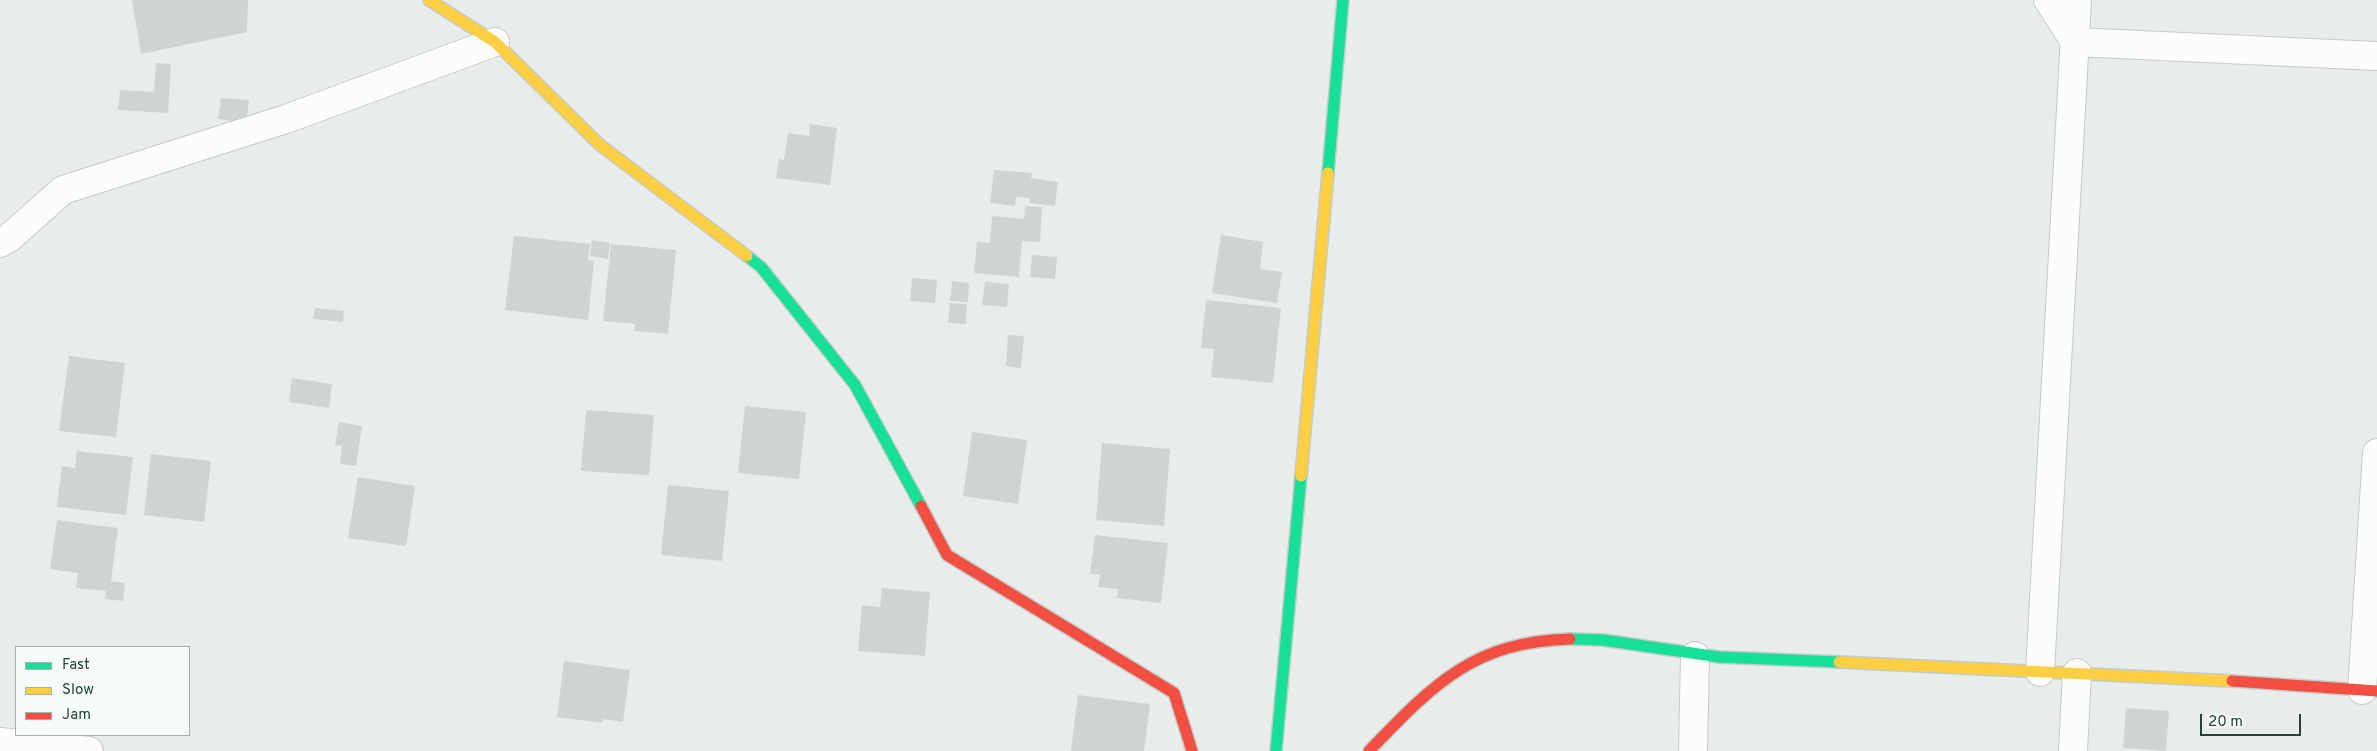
<!DOCTYPE html>
<style>
body{margin:0}
#map{position:relative;width:2377px;height:751px;overflow:hidden;background:#e8edeb;font-family:Overpass,sans-serif}
canvas{display:block}
.legend{position:absolute;left:15px;top:646px;width:175px;height:90px;box-sizing:border-box;background:#f7fbf9;border:1px solid #a3b1ad;margin:0;padding:6px 9px;list-style:none;font-size:15px;color:#24423a}
.legend li{display:flex;align-items:center;gap:10px;height:25px}
.legend b{width:25px;border:1px solid #a3b1ad}
.scale{position:absolute;left:2200px;top:714px;width:101px;height:22px;box-sizing:border-box;border:2px solid #24423a;border-top:0;padding-left:6px;font-size:15px;line-height:18px;white-space:nowrap;color:#24423a;-webkit-text-stroke:4px #f7fbf9;paint-order:stroke}
</style>
<div id="map">
<canvas width="2377" height="751"></canvas>
<ul class="legend">
<li><b style="height:6px;background:#16e098"></b>Fast</li>
<li><b style="height:6px;background:#ffcf43"></b>Slow</li>
<li><b style="height:6px;background:#f24e42"></b>Jam</li>
</ul>
<div class="scale">20 m</div>
</div>
<script>
const g = document.querySelector('canvas').getContext('2d');
g.lineJoin = 'round';
function fill(path, color) { g.fillStyle = color; g.fill(path, 'evenodd'); }
function strokePath(path, color, width, dash) { g.strokeStyle = color; g.lineWidth = width; g.lineCap = dash ? 'butt' : 'round'; g.setLineDash(dash || []); g.stroke(path); }
fill(new Path2D(`
 M132 0H248L247 32 141 54Z
 M156 63 171 64 168 113 118 110 120 90 154 92Z
 M221 98 249 100 246 123 218 119Z
 M810 124 837 128 830 185 776 178 779 159 784 160 788 133 809 136Z
 M994 170 1032 173 1031 178 1058 182 1055 206 1029 203 1030 198 1016 197 1015 206 990 203Z
 M1025 206 1042 207 1040 242 1022 241 1019 277 974 273 977 242 990 243 992 216 1024 219Z
 M1221 235 1263 242 1260 269 1282 272 1277 303 1212 293Z
 M514 236 590 244 588 260 594 261 588 320 505 310Z
 M592 240 610 243 608 259 590 256Z
 M611 244 676 250 668 334 635 331V324L603 321Z
 M1032 255 1057 257 1055 279 1030 277Z
 M912 278 937 280 935 303 910 301Z
 M952 281 969 283 968 302 950 301Z
 M985 282 1009 284 1007 307 982 305Z
 M1206 300 1281 308 1273 383 1211 377 1214 349 1201 348Z
 M950 303 967 304 966 324 948 323Z
 M315 308 344 311 343 322 313 319Z
 M1008 335 1024 336 1021 368 1006 366Z
 M69 356 125 363 116 437 59 431Z
 M292 378 332 384 329 408 289 402Z
 M745 406 806 412 799 479 738 473Z
 M586 410 654 415 649 475 581 471Z
 M339 422 362 426 356 466 340 464 342 446 335 445Z
 M972 432 1027 440 1018 504 963 496Z
 M1102 443 1170 449 1164 526 1096 520Z
 M77 451 133 457 126 515 57 507 62 466 75 468Z
 M151 454 211 461 204 522 144 515Z
 M358 477 415 486 406 546 348 538Z
 M668 485 729 491 722 561 661 555Z
 M57 520 118 528 111 581 125 583 123 601 105 599 106 591 76 588 78 573 50 569Z
 M1095 535 1168 543 1161 603 1117 598 1118 589 1098 587 1100 575 1090 574Z
 M882 588 930 592 925 656 858 651 862 605 880 607Z
 M564 661 630 670 623 722 603 719 602 723 557 717Z
 M1078 695 1150 704 1144 751H1071Z
 M2126 708 2169 711 2166 751 2123 748Z`), '#cfd4d2');
const street = new Path2D(`
 M2048 0 2075 42 2377 56
 M0 243 9 238 63 190 286 119 495 42
 M2040 672 2077 0
 M2362 690 2377 453
 M0 742 89 751
 M1693 751 1695 656
 M2073 751 2077 673`);
const fast = new Path2D(`
 M1328 173 1343 0
 M747 256 761 267 855 385 921 506
 M1570 639 1603 640 1719 657 1839 662
 M1276 751 1301 476`);
const slow = new Path2D(`
 M429 0 495 42 600 145 747 256
 M1301 476 1328 173
 M1839 662 2232 681`);
const jam = new Path2D(`
 M921 506 947 555 1174 693 1192 751
 M2232 681 2377 691
 M1369 751C1433 685 1472 642 1570 639`);
strokePath(street, '#c5cac8', 30);
strokePath(fast, '#c3cbc8', 14);
strokePath(slow, '#c3cbc8', 14);
strokePath(jam, '#c3cbc8', 14);
strokePath(street, '#fcfcfc', 28);
strokePath(fast, '#16e098', 11);
strokePath(slow, '#ffcf43', 11);
strokePath(jam, '#f24e42', 11);
</script>
